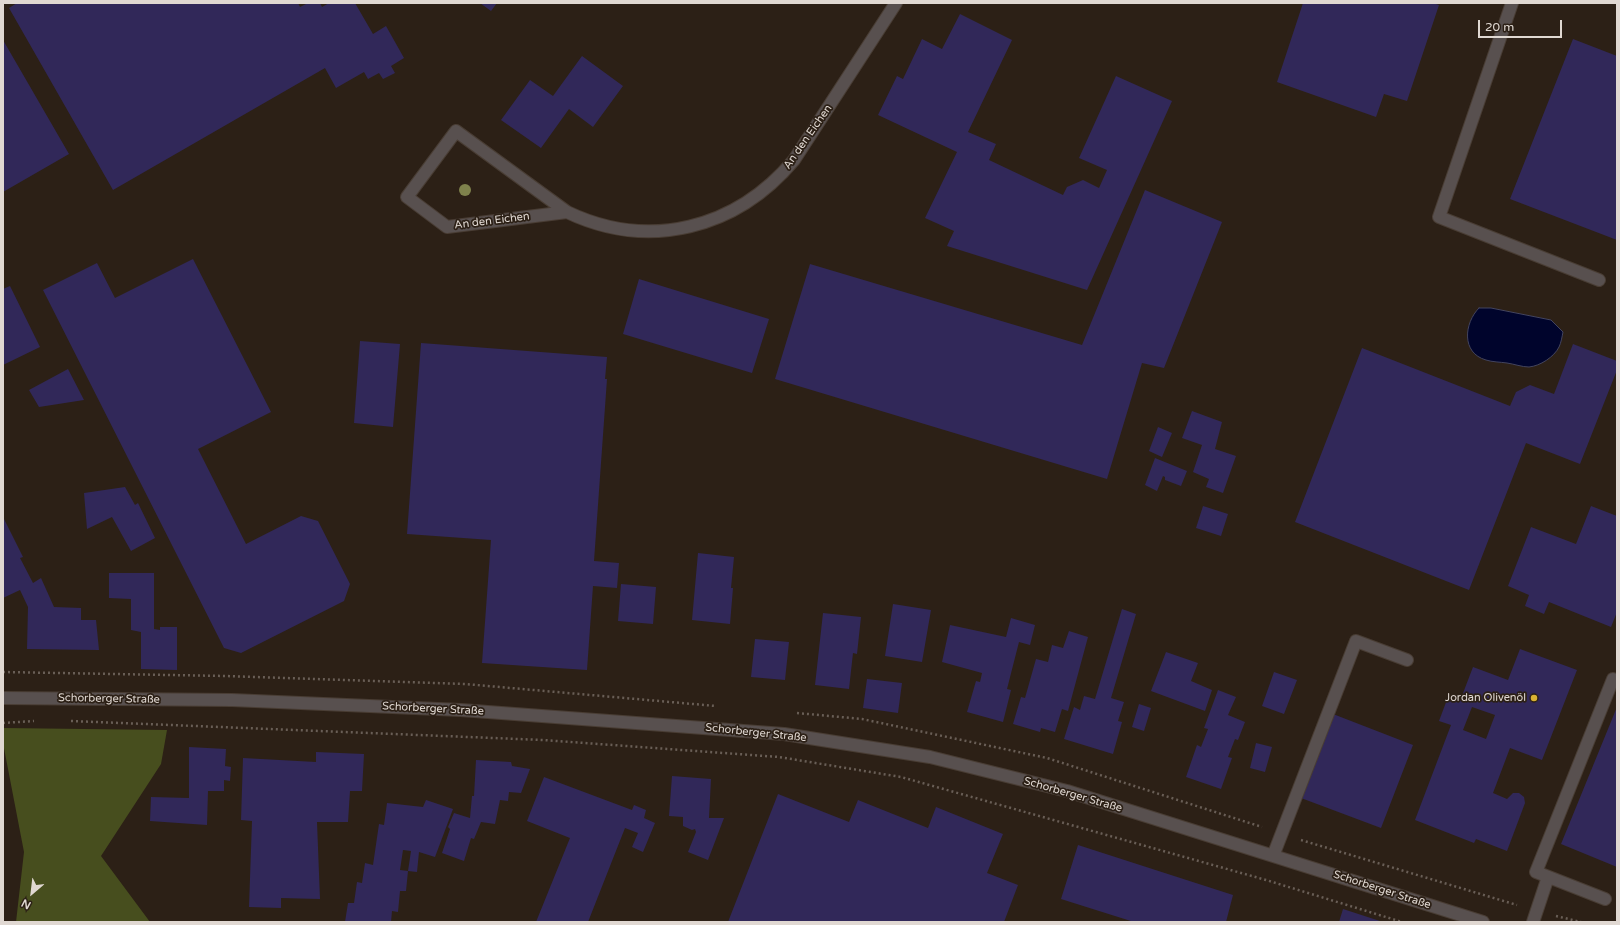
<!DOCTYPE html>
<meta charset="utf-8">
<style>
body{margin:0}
#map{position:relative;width:1620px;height:925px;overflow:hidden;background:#2c2016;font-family:"Varela Round",sans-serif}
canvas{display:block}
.frame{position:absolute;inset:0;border:4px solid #e0d8d2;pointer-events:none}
.north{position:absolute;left:12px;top:873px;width:40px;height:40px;-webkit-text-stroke:3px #2c2016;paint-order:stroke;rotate:208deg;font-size:11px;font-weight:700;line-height:16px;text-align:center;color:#e0d8d2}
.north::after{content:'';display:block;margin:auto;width:14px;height:18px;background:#e0d8d2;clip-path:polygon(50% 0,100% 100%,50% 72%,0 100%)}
.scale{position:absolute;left:1478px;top:20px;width:84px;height:18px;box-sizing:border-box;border:2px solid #e0d8d2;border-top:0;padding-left:5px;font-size:12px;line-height:14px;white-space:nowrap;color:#e0d8d2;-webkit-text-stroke:3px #2c2016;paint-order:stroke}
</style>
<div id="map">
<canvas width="1620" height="925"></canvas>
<div class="frame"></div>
<div class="north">N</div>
<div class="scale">20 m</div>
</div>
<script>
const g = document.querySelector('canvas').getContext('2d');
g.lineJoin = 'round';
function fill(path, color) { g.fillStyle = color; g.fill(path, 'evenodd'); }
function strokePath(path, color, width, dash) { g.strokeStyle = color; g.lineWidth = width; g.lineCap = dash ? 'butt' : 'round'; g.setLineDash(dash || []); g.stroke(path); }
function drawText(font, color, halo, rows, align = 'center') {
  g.font = font + ' "Varela Round",sans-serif'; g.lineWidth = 3.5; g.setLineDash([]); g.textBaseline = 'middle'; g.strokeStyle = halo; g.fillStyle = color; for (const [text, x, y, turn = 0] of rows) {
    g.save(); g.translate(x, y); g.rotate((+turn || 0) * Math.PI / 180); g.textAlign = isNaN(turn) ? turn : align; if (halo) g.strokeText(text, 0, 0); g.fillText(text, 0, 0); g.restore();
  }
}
fill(new Path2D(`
 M3 728 167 730 161 764 101 856 150 922H16L24 852 3 743Z`), '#474e1e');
const water = new Path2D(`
 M1479 308H1491L1551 320 1563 332C1562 337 1561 343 1559 347 1554 357 1540 366 1529 367 1522 367 1514 364 1507 363 1500 362 1492 362 1486 360 1461 353 1464 323 1479 308Z`);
fill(water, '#00042c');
strokePath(water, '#43445e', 1);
fill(new Path2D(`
 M17 3H298L300 7 308 3H320L322 7 329 3H355L373 34 386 26 404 58 391 66 395 73 383 79 379 73 368 79 364 72 336 88 325 68 113 190 9 8Z
 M480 3H497L491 11Z
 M1303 3H1433L1439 5 1407 101 1384 94 1376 117 1277 82Z
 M960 14 1012 40 968 132 996 144 989 160 1063 195 1067 187 1083 180 1099 188 1107 170 1079 158 1116 76 1172 101 1087 290 947 246 954 231 925 218 957 152 878 115 897 76 903 79 922 39 942 49Z
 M1573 39 1617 56V240L1510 199Z
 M3 40 69 154 3 192Z
 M582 56 623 86 593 127 569 109 541 148 501 120 530 80 553 96Z
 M1145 190 1222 222 1164 368 1142 363 1107 479 775 379 810 264 1082 345Z
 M193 259 271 412 198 449 246 544 301 516 318 521 350 584 344 601 241 653 224 648 43 290 97 263 115 298Z
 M639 279 769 319 752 373 623 334Z
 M10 286 40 347 3 365V289Z
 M360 341 400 344 393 427 354 423Z
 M421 343 607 357 605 379H607L594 561 619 563 617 588 593 586 587 670 482 663 491 540 407 534Z
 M1573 344 1617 361V370L1580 464 1526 443 1469 590 1295 522 1362 348 1510 406 1516 392 1530 385 1554 394Z
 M68 369 84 400 39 407 29 390Z
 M1192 411 1222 422 1215 449 1236 456 1223 493 1206 487 1209 479 1193 472 1202 445 1182 438Z
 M1158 427 1172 433 1162 457 1149 451Z
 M1155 458 1187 471 1181 486 1165 480V477L1163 476 1157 491 1145 485Z
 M125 487 135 505 138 503 155 538 131 551 112 517 87 529 84 493Z
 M1203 506 1228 514 1221 536 1196 528Z
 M1591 506 1617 516V612L1611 627 1549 602 1544 614 1525 606 1529 595 1508 586 1531 527 1576 544Z
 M3 517 23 557 20 558 33 583 41 578 54 607 81 608V620H96L99 650 27 649 28 607 20 590 3 598Z
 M698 553 734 557 731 588H733L730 624 692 620Z
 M109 573H154V629L160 630V627H177V670L141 669V632L131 630V599L109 598Z
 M621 584 656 587 653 624 618 621Z
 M893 604 931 610 922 662 885 656Z
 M1122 609 1136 614 1111 698 1124 702 1118 721 1122 722 1113 754 1064 739 1074 707 1080 710 1084 696 1095 699Z
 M823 613 861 617 857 654 853 653 849 689 815 685Z
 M1011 618 1035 625 1030 645 1019 642 1007 689 1011 690 1003 722 967 712 976 681 980 682 982 673 942 662 950 625 1006 637Z
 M1069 631 1088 637 1068 711 1062 709 1055 732 1041 728 1040 732 1013 724 1021 697 1025 698 1036 659 1048 662 1052 645 1063 648Z
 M755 639 789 642 785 680 751 677Z
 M1520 649 1577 670 1542 760 1510 748 1493 793 1507 799 1513 793H1519L1524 797 1525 803 1507 851 1476 839 1474 843 1415 820 1451 725 1439 721 1448 697 1460 701 1473 667 1508 680ZM1472 707 1495 715 1486 739 1463 730Z
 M1166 652 1198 663 1191 681 1212 690 1205 711 1151 691Z
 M1274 672 1297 680 1284 714 1262 706Z
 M867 679 902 683 898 713 863 708Z
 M1218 690 1236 697 1228 715 1245 722 1238 740 1235 739 1228 757 1232 758 1221 789 1186 777 1197 745 1201 747 1208 729 1204 728Z
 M1139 704 1151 708 1144 731 1132 727Z
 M1617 707V867L1561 844Z
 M1333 714 1413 745 1381 828 1301 798Z
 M1256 743 1272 747 1265 772 1250 768Z
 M189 747 226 749 225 766 231 767 230 781 224 780V791H208L207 825 150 821 151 797 189 798Z
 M316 752 364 754 362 791H350L348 822H317L320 899 281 898V908L249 907 252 821 241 820 243 758 316 762Z
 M476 760 511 762 512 766 530 769 521 793 509 792 508 801 500 800 495 824 481 822 474 839 471 838 464 861 442 853 450 829 448 827 454 813 470 818 472 796H474Z
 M672 776 711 779 709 818H724L708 860 688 852 696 832 695 829 692 830 683 826V817L669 816Z
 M544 777 632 810 634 805 646 810 644 818 655 823 643 852 632 847 638 833 625 828 588 922H536L570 838 527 821Z
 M778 794 849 822 858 800 928 828 936 807 1003 834 987 873 1018 885 1004 922H728Z
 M426 800 453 809 435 857 419 852 417 872 408 871 411 851 403 850 400 870 408 871 406 891H400L398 912 392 911 391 922H345L348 903H354L357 882 362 883 365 863 373 865 379 824 384 825 387 803 423 807Z
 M1078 845 1233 895 1226 922H1134L1061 899Z
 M1343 909 1383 922H1339Z`), '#312859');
const minor = new Path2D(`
 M1512 3 1439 217 1599 280
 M567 212 447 227 407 197 456 131 567 212C649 251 736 229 794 160L896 3
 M3 698 232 700 461 710 784 734 930 757 1067 791 1483 922
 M1273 856 1356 641 1407 660
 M1605 899 1536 872 1613 679
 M1533 922 1548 877`);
strokePath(minor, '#493d34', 14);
strokePath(new Path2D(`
 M3 672 225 676 465 684 716 706
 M797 713 862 719 1047 758 1262 827
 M71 721 543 740 779 757 901 777 1266 880 1402 922
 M3 723 34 721
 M1301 840 1517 905
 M1556 916 1581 922`), '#695e56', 2.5, [2, 3]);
strokePath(minor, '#58504f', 12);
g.fillStyle = '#7f824c';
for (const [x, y] of [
 [465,190]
]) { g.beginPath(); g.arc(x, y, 6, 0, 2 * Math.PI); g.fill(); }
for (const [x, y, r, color] of [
 [1534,698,4,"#dab333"]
]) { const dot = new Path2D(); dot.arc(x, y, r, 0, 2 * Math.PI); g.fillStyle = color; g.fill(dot); strokePath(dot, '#2c2016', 1.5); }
drawText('11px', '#e0d8d2', '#2c2016', [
 ["An den Eichen",808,137,-55],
 ["An den Eichen",492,221,-7],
 ["Schorberger Straße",109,699,1],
 ["Schorberger Straße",433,709,3],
 ["Schorberger Straße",756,733,6],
 ["Schorberger Straße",1073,795,16],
 ["Schorberger Straße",1382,890,18]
]);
drawText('11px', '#e0d8d2', '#2c2016', [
 ["Jordan Olivenöl",1526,698]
], 'right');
</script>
